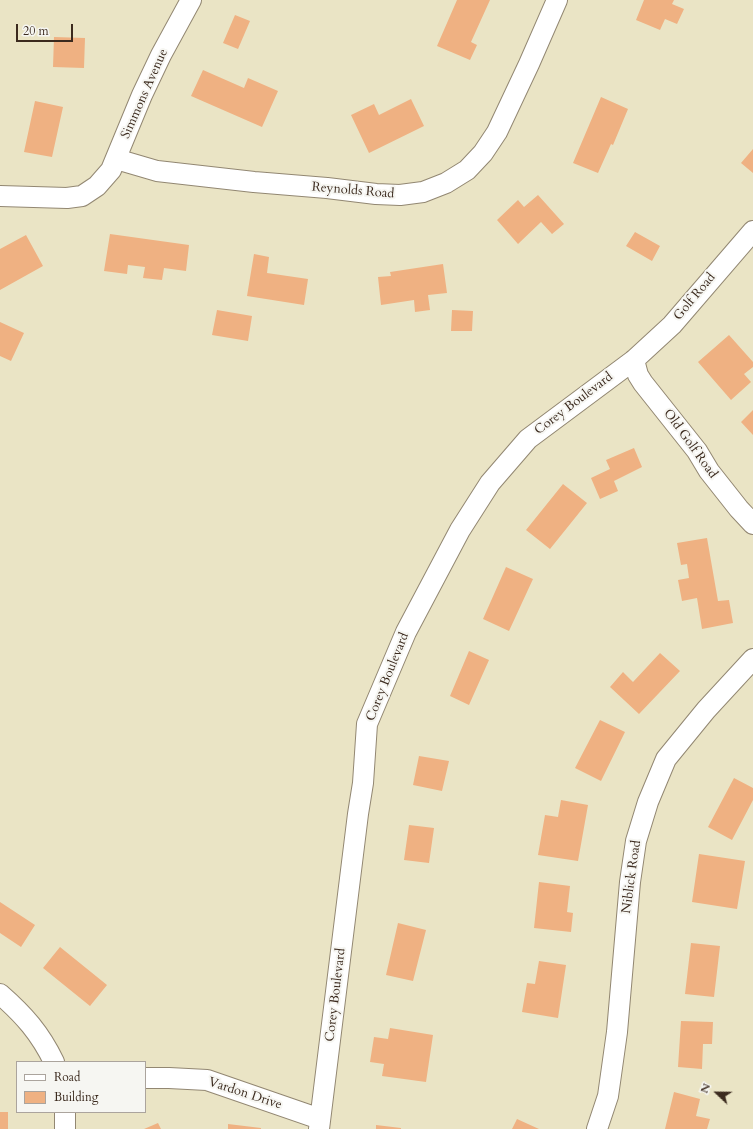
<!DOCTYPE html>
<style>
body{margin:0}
#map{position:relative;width:753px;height:1129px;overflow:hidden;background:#eae4c5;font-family:Cardo,serif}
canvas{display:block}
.legend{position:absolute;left:16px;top:1061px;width:130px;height:52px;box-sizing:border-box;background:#f6f6f2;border:1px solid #aba49d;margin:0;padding:5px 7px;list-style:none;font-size:12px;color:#3b2a1e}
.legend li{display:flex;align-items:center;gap:8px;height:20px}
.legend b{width:20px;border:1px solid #aba49d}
.north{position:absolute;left:697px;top:1073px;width:40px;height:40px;-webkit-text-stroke:3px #f6f6f2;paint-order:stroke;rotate:292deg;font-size:11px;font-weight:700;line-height:16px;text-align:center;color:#3b2a1e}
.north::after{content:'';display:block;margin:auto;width:14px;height:18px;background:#3b2a1e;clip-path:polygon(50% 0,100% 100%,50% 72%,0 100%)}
.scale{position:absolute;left:16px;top:24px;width:57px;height:18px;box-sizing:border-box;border:2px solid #3b2a1e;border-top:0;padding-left:5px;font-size:12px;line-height:14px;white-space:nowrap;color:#3b2a1e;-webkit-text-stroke:3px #f6f6f2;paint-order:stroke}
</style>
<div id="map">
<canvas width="753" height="1129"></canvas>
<ul class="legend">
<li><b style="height:5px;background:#fff"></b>Road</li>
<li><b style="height:11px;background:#efb182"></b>Building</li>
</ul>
<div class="north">N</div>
<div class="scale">20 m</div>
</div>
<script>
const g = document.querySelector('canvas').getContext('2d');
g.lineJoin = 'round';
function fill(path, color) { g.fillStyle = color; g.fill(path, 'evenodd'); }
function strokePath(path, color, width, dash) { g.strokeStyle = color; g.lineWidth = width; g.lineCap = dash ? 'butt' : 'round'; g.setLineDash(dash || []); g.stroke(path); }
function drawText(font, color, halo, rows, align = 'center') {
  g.font = font + ' Cardo,serif'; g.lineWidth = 4; g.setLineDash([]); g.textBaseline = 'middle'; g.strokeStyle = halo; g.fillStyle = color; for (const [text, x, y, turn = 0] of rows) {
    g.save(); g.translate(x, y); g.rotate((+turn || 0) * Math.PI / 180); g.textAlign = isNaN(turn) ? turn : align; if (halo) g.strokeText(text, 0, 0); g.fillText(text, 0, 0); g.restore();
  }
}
fill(new Path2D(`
 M457 0H490L471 42 477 45 470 60 437 46Z
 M644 0H674L672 4 684 9 677 24 665 19 660 30 636 20Z
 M235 15 250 21 238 49 223 43Z
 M54 37 85 38 84 68 53 67Z
 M203 70 244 88 248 78 278 91 262 127 191 96Z
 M601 97 628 109 613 145 611 144 598 173 573 163Z
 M411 99 424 126 369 153 351 115 374 104 379 115Z
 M35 101 63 107 52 157 24 152Z
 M753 149V173L741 163Z
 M538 195 564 224 552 234 541 222 518 244 497 220 518 200 524 207Z
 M635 232 660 246 652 261 626 246Z
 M110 234 189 245 186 271 164 268 162 280 143 278 145 267 128 265 127 274 104 271Z
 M26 235 43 266 0 290V249Z
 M254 254 269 257 267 273 308 279 304 305 247 296Z
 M443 264 447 293 428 295 430 310 415 312 414 300 381 305 378 277 391 276 390 272Z
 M217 310 252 316 248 341 212 335Z
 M452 310 473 311 472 331H451Z
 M0 322 24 333 11 361 0 356Z
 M729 335 753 362V367L744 374 751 382 731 400 698 362Z
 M753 410V435L741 422Z
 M634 448 642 467 614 481 618 491 600 499 591 478 610 469 606 460Z
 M563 484 587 503 550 549 526 530Z
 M707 538 718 601 729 600 733 623 702 629 697 598 682 601 678 580 689 578 687 564 681 565 677 543Z
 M506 567 533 579 509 631 483 619Z
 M469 651 489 660 469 705 450 696Z
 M660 653 680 671 639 714 610 687 623 672 633 682Z
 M600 720 625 732 601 781 575 768Z
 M419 756 449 761 442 791 413 785Z
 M734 778 753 788V800L732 840 708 827Z
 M561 800 588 805 578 861 538 855 545 815 558 817Z
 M409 825 434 828 429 863 404 860Z
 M699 854 745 861 737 909 692 902Z
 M539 882 570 886 567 912 573 913 571 932 534 928Z
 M0 902 35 925 21 947 0 933Z
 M398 923 426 930 413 981 386 975Z
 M691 943 720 946 714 997 685 994Z
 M60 947 107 985 90 1006 43 968Z
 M539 961 566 965 558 1018 522 1012 527 983 535 984Z
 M681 1021 713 1022 712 1044H703L702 1069 678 1067Z
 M390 1028 433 1035 426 1082 382 1076 384 1064 370 1062 374 1037 388 1039Z
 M674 1092 700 1099 696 1116 710 1119 707 1129H665Z
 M0 1112H8V1129H0Z
 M517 1119 539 1129H512Z
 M158 1123 161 1129H144Z
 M228 1124 261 1128V1129H228Z
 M376 1125 401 1128V1129H376Z`), '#efb182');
const street = new Path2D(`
 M116 159 157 171 254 182 327 188 376 194 400 195 423 192 446 183 467 170 483 153 497 132 529 64 557 0
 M0 196 67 198 82 196 97 186 111 170 142 95 161 55 191 0
 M634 360 638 375 643 383 697 451 709 471 739 509 753 524
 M0 994C24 1015 40 1033 54 1062
 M145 1078H169L207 1080 320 1119
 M65 1129V1112
 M319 1129 358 814 363 783 367 724 406 632 460 530 490 483 528 439 634 360 672 325 753 231
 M597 1129 608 1096 617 1032 630 882 636 841 648 802 666 759 706 710 753 659`);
strokePath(street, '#928772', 22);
strokePath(street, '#fff', 20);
drawText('13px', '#3b2a1e', '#f6f6f2', [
 ["Simmons Avenue",145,94,-66],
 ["Reynolds Road",353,191,5],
 ["Golf Road",695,297,-50],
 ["Corey Boulevard",574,404,-37],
 ["Old Golf Road",690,444,54],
 ["Corey Boulevard",388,677,-68],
 ["Niblick Road",632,877,-82],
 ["Corey Boulevard",336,995,-83],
 ["Vardon Drive",245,1094,18]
]);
</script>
